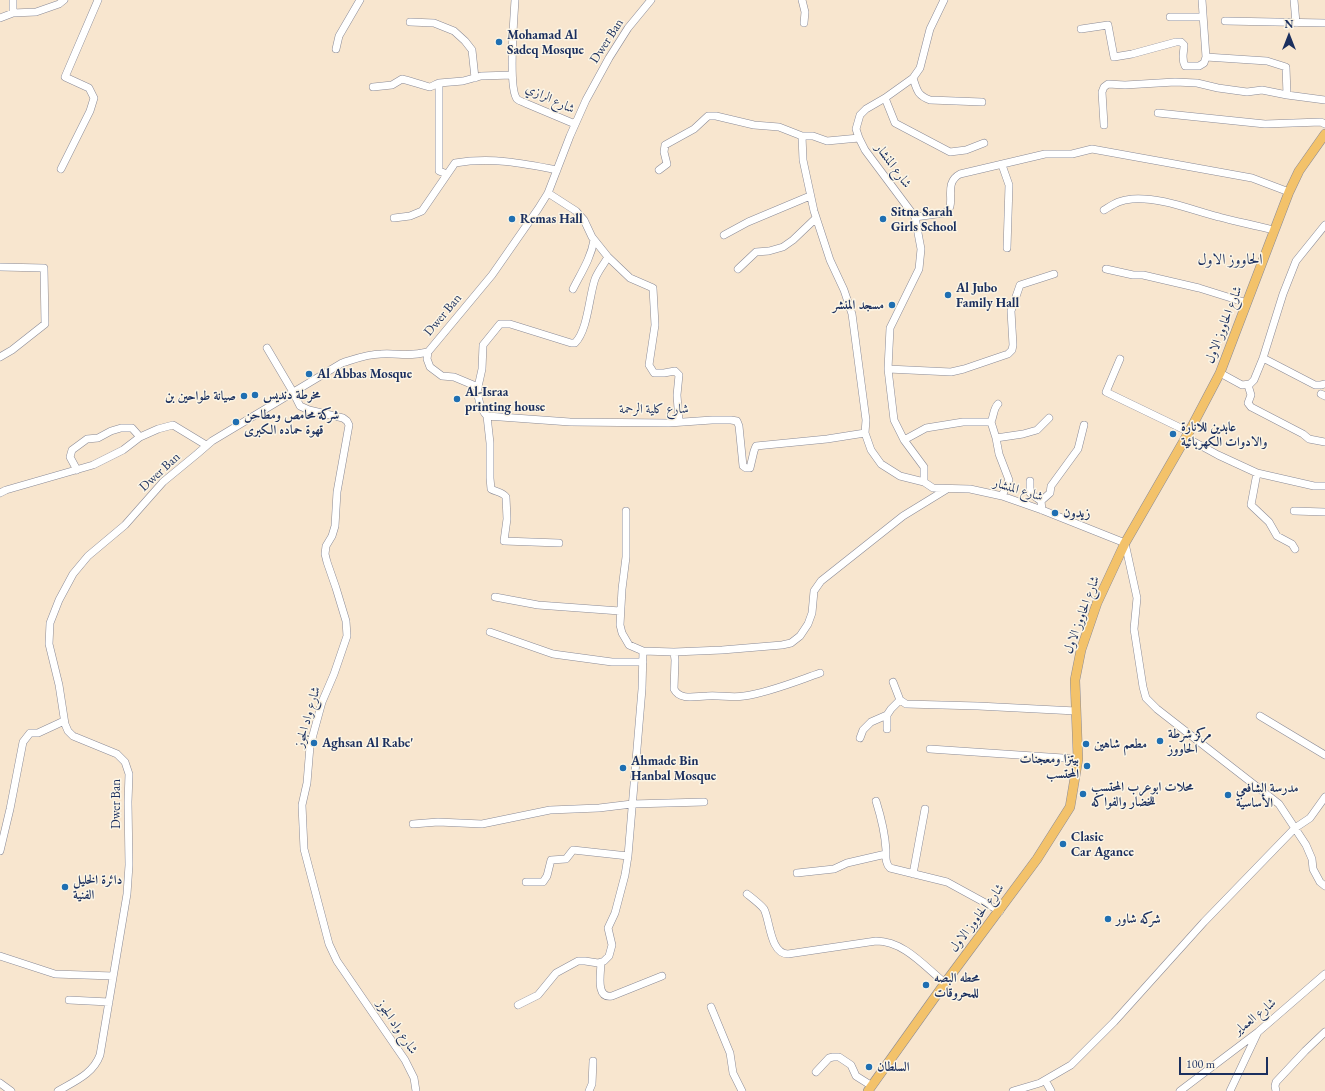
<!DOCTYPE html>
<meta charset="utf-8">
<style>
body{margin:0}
#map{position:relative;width:1325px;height:1091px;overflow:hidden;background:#f8e6cf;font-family:"EB Garamond",serif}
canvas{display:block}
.north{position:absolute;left:1269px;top:16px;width:40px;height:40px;-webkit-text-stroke:3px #fcf5e5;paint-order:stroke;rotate:0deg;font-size:11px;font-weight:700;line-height:16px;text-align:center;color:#1b2f5e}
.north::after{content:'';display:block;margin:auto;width:14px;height:18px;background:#1b2f5e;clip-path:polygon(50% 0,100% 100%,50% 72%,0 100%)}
.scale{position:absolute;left:1179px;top:1057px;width:89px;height:18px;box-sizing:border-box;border:2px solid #1b2f5e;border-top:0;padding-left:5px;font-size:12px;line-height:14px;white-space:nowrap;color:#1b2f5e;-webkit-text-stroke:3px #fcf5e5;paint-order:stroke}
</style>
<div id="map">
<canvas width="1325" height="1091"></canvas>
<div class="north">N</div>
<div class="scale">100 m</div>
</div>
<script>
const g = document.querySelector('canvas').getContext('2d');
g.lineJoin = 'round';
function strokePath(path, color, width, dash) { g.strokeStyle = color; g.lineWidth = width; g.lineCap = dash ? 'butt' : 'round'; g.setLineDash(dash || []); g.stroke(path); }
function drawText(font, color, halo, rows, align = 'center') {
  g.font = font + ' "EB Garamond",Amiri,serif'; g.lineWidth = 3; g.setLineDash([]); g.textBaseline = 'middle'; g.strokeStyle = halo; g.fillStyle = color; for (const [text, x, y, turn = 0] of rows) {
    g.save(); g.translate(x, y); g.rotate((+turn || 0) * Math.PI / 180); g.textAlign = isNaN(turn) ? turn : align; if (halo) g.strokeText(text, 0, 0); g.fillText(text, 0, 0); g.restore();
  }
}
const minor = new Path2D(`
 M13 0V13
 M515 0C514 17 508 88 517 99 519 101 523 102 525 103L575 124
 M802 0 805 12 804 23
 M944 0 930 29 920 68 913 78 885 98 866 109 860 115 856 129 859 138 865 150 915 217 921 249 919 269 890 328 888 369 894 420 904 440 924 467V482L933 488 970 489 1002 496 1042 510 1125 543 1137 598 1134 629 1143 687 1146 698 1157 709 1279 804 1306 845 1312 859 1313 869 1320 882 1325 886
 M1294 0 1296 23
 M1170 17H1203
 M0 18 13 13 36 12 59 4 64 0
 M1225 21 1325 23
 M410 22 434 23 454 31 465 41 472 50 475 78
 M1081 29 1108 25 1114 57 1132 54 1176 42H1181L1184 45C1184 53 1181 58 1185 66H1199L1204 63 1206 57 1202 0
 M336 49 339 36 360 0
 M1206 57 1267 61 1286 67 1287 95
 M913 78C917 90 917 95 930 100L982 102
 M373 87 392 85 402 79C407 80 428 87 430 87 433 86 436 84 439 83
 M885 98 895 123 950 152 966 150 984 143
 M1158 113 1265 124 1321 122 1325 124
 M1104 125 1102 92 1104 87 1108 84 1125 85 1175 82 1197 83 1218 88 1247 92 1262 90 1287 95 1325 100
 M802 136 803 160 814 211 830 260 844 290 852 314 866 420 865 433 871 450 881 464 900 476 924 482
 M1002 165 1009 185 1007 248
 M61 169 90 111 94 98 89 88 65 77 98 0
 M659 170 667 164 664 152 665 145 694 129 708 116H716L754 125 779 127 802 136H813L827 141 859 138
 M447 174 439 171V83L463 81 481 76 512 75
 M548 193 576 211 584 220 592 237 608 257 630 278 653 288 655 325 649 365 654 373H664L675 371 679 375 677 395 679 422
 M1104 210C1114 204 1119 200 1132 199 1162 197 1191 210 1219 217 1237 222 1255 225 1273 230
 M915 217 944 213C959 207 941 184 960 174L1045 154H1072L1092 149 1252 178 1289 192
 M394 218 410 216 422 211 455 163C491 157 522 163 557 170
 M724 235 748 222 810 196
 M0 267 44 268 45 324 12 350 0 357
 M738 269 756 252 769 251 783 247 793 240 816 218
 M1106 269 1133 275H1143L1199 288 1247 303
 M573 289C581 273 591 258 594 240
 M267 348 293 392 300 406 309 410 343 418 347 421 349 425 337 492 335 526 332 536 326 546 325 554 327 562 336 588 346 621 347 636 334 674 322 702 310 746 307 783 302 805 304 849 329 944 337 961 405 1060 414 1078 416 1091
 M428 352 427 359 430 367 442 376 454 377 478 387C477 396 480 409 487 416L570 422 669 423 712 420H731L737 421 739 426 743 466 746 468H750L754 451 756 446 827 439 865 433
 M1263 358 1315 385H1321L1325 384
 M1120 359 1106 392 1189 432
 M888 369 951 372 964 369 1008 354 1012 350 1013 345 1011 311 1020 285 1054 274
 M1220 373 1242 385 1250 384 1254 380 1263 358 1283 294 1296 261 1325 225
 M1248 385 1251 395 1248 403 1251 407 1303 434 1309 439 1325 442
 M478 387 482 369 483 345 500 324H510L571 343H575C588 330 589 296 595 279 598 271 604 264 608 257
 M1321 394 1325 396
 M487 416 490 443V478L491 489C496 492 503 492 506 497L507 519 504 541 559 543
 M991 422C994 416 993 409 998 404
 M1185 437 1218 455 1257 473 1314 486H1325
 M996 438 1023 434 1037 430 1049 418
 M904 440 926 428 963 422H991L996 438 999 454 1009 480 1002 496
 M77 470 70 457 72 450 87 439 98 438 111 431 121 428H132L140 437
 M1257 473 1251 505 1269 522 1277 536 1292 544 1295 549
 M1030 481V493L1041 501
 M0 493 6 490 93 465 123 450 140 437 158 429 173 425 206 445
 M1042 510 1041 501 1050 493 1051 486 1078 449 1084 425
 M626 511V557L622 589 620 625 622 633 629 645 643 651 674 652 722 650 782 645 791 643 800 636 808 624 812 613 814 591 821 581 903 516 947 489
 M1294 511 1325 512
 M495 597 538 605 620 611
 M490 632 553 654 612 662H643
 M674 652 675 660 674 689C680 701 696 696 707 696 720 695 732 698 744 696 768 693 797 681 820 673
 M893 682 900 700
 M887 715V729
 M1260 716 1325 755
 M860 738 863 730 871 722 887 715 891 709 900 700 906 704 978 706 1076 711
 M930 749 1078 759
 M876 801C881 817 885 833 886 850 886 857 885 863 890 868L947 882 1000 911
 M413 824 438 822 482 824 550 810 599 808 632 804 704 802
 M0 851 10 809 23 742 30 733H38L64 721
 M797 873 834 869 847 863 886 854
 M913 874 925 809
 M526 882H543L547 876 551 860 566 859 573 850 628 856
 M747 894C752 898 760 904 764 909 770 920 770 954 788 954L876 941C904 941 924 966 945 983
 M0 956 55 974 113 976
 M601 962C601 973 595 999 612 996L662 976
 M69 1000 109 1002
 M518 1005 538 995 556 973 578 961H585L598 963 604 961 609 956 612 945 608 928 615 913 625 875 628 856 642 689 643 651
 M711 1007 730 1053 733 1073 742 1091
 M816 1072 829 1058 833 1057H839L851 1065 856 1076 872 1086
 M1045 1080 1051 1091
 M0 1083 11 1091
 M58 1091C75 1081 93 1074 100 1055L127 894 129 865 128 802 129 774 125 762 117 754 73 736 68 731 65 724 59 685 49 644 50 623 59 600 73 574 88 556 125 525 163 482 197 454 212 441 342 363C355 359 367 354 381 354 400 353 408 357 428 352L492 275 538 209 548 193 570 136 586 100 609 58 628 28 651 0
 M589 1091 592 1084 593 1061
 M1013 1091 1040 1083 1071 1065 1114 1022 1204 922 1295 828 1310 818 1325 797
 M1180 1091 1258 1032 1325 974
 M1230 1091 1257 1034
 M1276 1091 1275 1086 1276 1082 1305 1051 1325 1032`);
const major = new Path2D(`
 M868 1091 945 983 1037 859 1070 807 1078 759 1075 680 1081 650 1097 603 1125 543 1189 432 1220 373 1289 192 1299 171 1325 134`);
strokePath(minor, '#8a8a96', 8);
strokePath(major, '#8a8a96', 10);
strokePath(minor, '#fff', 7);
strokePath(major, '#f3c26a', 9);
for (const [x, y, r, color] of [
 [499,42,4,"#1f6fb2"],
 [512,219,4,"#1f6fb2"],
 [883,219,4,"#1f6fb2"],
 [948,295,4,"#1f6fb2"],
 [892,305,4,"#1f6fb2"],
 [309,374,4,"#1f6fb2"],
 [255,395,4,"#1f6fb2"],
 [244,396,4,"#1f6fb2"],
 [457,399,4,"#1f6fb2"],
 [236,422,4,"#1f6fb2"],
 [1173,434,4,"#1f6fb2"],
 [1055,513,4,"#1f6fb2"],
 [1160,741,4,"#1f6fb2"],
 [314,743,4,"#1f6fb2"],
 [1086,744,4,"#1f6fb2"],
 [1087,766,4,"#1f6fb2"],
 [623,768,4,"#1f6fb2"],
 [1083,794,4,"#1f6fb2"],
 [1228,795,4,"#1f6fb2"],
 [1063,844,4,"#1f6fb2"],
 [65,887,4,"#1f6fb2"],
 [1108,919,4,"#1f6fb2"],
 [926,985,4,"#1f6fb2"],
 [869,1067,4,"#1f6fb2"]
]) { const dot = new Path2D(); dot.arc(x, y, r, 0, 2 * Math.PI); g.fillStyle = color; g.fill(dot); strokePath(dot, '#fcf5e5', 1.5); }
drawText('bold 13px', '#1b2f5e', '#fcf5e5', [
 ["Mohamad Al",507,35],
 ["Sadeq Mosque",507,50],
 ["Sitna Sarah",891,212],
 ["Girls School",891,227],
 ["Remas Hall",520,219],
 ["Al Jubo",956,288],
 ["Family Hall",956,303],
 ["مسجد المنشر",884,305,"right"],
 ["Al Abbas Mosque",317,374],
 ["Al-Israa",465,392],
 ["printing house",465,407],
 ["مخرطة دنديس",263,395],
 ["صيانة طواحين بن",236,396,"right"],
 ["شركة محامص ومطاحن",244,415],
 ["قهوة حماده الكبرى",244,430],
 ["عابدين للانارة",1181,427],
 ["والادوات الكهربائية",1181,442],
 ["زيدون",1063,513],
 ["مركز شرطة",1168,734],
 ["الحاووز",1168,749],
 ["Aghsan Al Rabe'",322,743],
 ["مطعم شاهين",1094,744],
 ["بيتزا ومعجنات",1079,759,"right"],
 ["المحتسب",1079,774,"right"],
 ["Ahmade Bin",631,761],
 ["Hanbal Mosque",631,776],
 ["محلات ابوعرب المحتسب",1091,787],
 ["للخضار والفواكه",1091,802],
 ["مدرسة الشافعي",1236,788],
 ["الأساسية",1236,803],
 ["Clasic",1071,837],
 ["Car Agance",1071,852],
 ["دائرة الخليل",73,880],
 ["الفنية",73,895],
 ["شركه شاور",1116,919],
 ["محطه البصه",934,978],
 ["للمحروقات",934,993],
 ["السلطان",877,1067]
], 'left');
drawText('13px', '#1b2f5e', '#fcf5e5', [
 ["Dwer Ban",607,41,-57],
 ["شارع الرازي",550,99,25],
 ["شارع المنشار",893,166,54],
 ["Dwer Ban",443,315,-50],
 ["شارع الحاووز الاول",1224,325,-69],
 ["شارع كلية الرحمة",654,409],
 ["Dwer Ban",160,472,-43],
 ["شارع المنشار",1018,490,17],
 ["شارع الحاووز الاول",1082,615,-70],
 ["شارع واد الجوز",308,717,-74],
 ["Dwer Ban",116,804,-90],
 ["شارع الحاووز الاول",977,918,-53],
 ["شارع العماير",1255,1017,-39],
 ["شارع واد الجوز",397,1027,56]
]);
drawText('15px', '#1b2f5e', '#fcf5e5', [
 ["الحاووز الاول",1230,260]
]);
</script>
